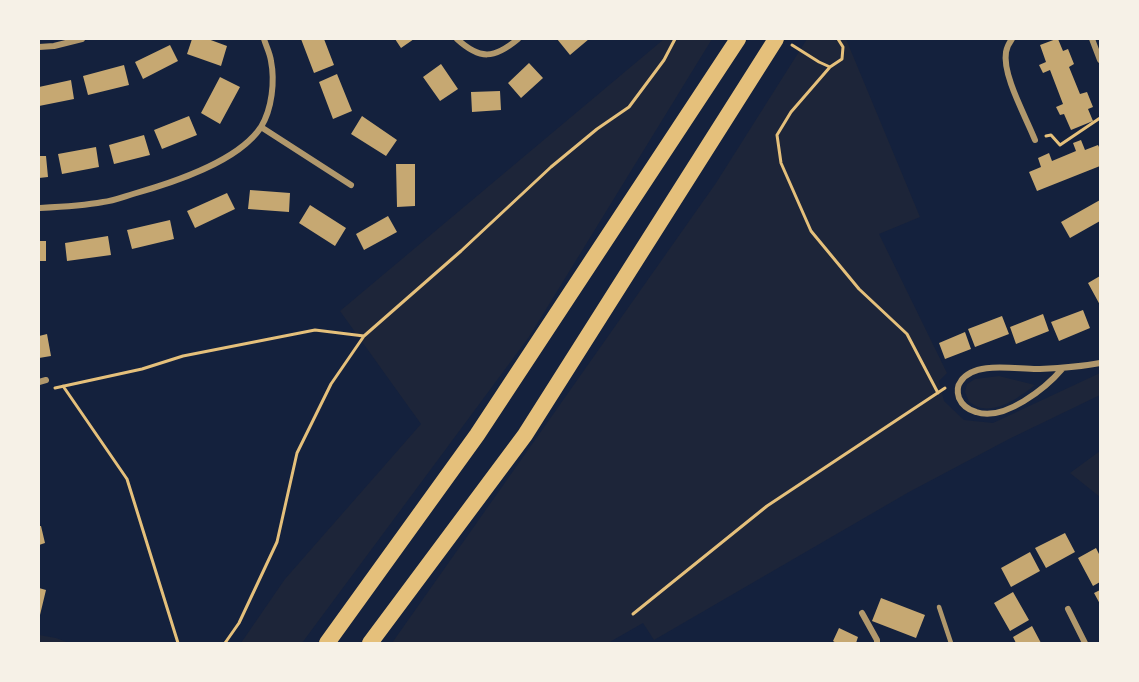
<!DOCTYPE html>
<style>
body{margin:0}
#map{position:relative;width:1139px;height:682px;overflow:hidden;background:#14213d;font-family:"Varela Round",sans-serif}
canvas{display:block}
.frame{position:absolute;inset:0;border:40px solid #f6f1e7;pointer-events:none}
</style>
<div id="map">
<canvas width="1139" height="682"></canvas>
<div class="frame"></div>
</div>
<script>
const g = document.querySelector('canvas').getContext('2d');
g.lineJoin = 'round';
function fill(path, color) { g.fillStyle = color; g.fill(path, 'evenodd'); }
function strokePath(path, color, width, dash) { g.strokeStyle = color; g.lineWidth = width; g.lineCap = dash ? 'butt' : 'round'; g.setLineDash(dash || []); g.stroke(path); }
fill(new Path2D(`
 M664 39H712L529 337 302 643H241L285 579 421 424 340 311Z
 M807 39H846L920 217 879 234 947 373 939 381 944 401 964 420 993 423 1100 373V395L1009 439 909 492 654 640 643 623 608 643H392L716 183Z
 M999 376 1035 385C1021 396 1001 411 982 408 978 408 973 404 969 402L965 392 967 384 975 379Z
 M1100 451V497L1070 473Z
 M39 635 56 638 69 643H39Z`), '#1d2539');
fill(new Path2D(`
 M192 39H208L227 46 221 66 187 54Z
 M301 39H324L334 65 314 73Z
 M395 39H414L401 48Z
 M557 39H589L570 55Z
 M1056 39H1058L1063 51 1068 49 1074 64 1069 67 1080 94 1087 92 1093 107 1088 109 1093 121 1071 130 1064 114 1060 115 1056 107 1063 104 1050 70 1043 73 1039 65 1046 62 1040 45Z
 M170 45 178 61 143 79 135 62Z
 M529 63 543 78 521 98 508 83Z
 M441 64 458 89 440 101 423 77Z
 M124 65 129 85 88 95 83 76Z
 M337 74 352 111 333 119 319 82Z
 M220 77 240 87 220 124 201 113Z
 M71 80 74 99 39 106V87Z
 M500 91 501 110 472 112 471 92Z
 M189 116 197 135 162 149 154 130Z
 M362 116 397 140 386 156 351 134Z
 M144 135 150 155 114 164 109 145Z
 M1081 140 1085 150 1098 145 1100 149V166L1037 191 1029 172 1041 167 1038 158 1049 153 1052 161 1076 151 1073 143Z
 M96 147 99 167 62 174 58 154Z
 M39 156H46L48 177 39 178Z
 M396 164H415V206L397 207Z
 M250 190 290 193 289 212 248 209Z
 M227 193 235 209 195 228 187 211Z
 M1100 200V221L1070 238 1061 222Z
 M310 205 346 228 335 246 299 223Z
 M388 216 397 232 364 250 356 234Z
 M170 220 174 239 132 249 127 230Z
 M108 236 111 255 67 261 65 243Z
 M39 241H46V261H39Z
 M1100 276V305L1088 283Z
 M1083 310 1090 328 1059 341 1051 322Z
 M1043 314 1049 331 1016 344 1010 327Z
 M1002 316 1009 334 975 347 968 329Z
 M965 332 971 349 945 359 939 343Z
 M47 334 51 356 39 358V336Z
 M39 526H41L45 543 39 545Z
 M1065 533 1075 552 1046 568 1035 548Z
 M1096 548 1100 556V582L1093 586 1078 558Z
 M1030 552 1040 571 1011 587 1001 568Z
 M39 588 46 590 40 615H39Z
 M1100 590V604L1094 593Z
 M1013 592 1029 620 1010 631 994 603Z
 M881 598 925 615 916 638 872 621Z
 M1032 626 1041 643H1016L1013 637Z
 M839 628 858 637 856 643H836L833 641Z`), '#c6a872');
strokePath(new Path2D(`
 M792 45 819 62 830 67 842 59 843 47 838 39
 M830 67 791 112 777 135 781 163 811 231 859 289 907 334 938 393
 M1046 136 1051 135 1060 145 1100 118
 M63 386 127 479 178 643
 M55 388 142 369 183 356 315 330 364 336 461 251 551 167 597 129 629 107 664 60 675 39
 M633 614 767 506 945 388
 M225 643 239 623 277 542 297 453 331 384 364 336`), '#e5c07b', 3);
strokePath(new Path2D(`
 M939 607 951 643`), '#b1986c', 4.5);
strokePath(new Path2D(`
 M457 39C480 60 494 59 518 39
 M1012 39C1009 43 1007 47 1006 52 1002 75 1026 117 1035 140
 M1092 39 1100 60
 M39 47 54 46 82 39
 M261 127 351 185
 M39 208C60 207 82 206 103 202 113 201 123 197 133 194 172 183 238 162 261 127 272 109 275 81 271 61 270 53 266 46 264 39
 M1063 368C1046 388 1004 422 976 412 969 410 962 405 959 398 957 392 957 386 961 381 975 360 1018 370 1040 369 1062 368 1079 367 1100 363
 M39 382 46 380
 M1068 609 1085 643
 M862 613 877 640V643`), '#b1986c', 6);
strokePath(new Path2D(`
 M327 643 477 435 738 39
 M370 643 525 435 776 39`), '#e5c07b', 16);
</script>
